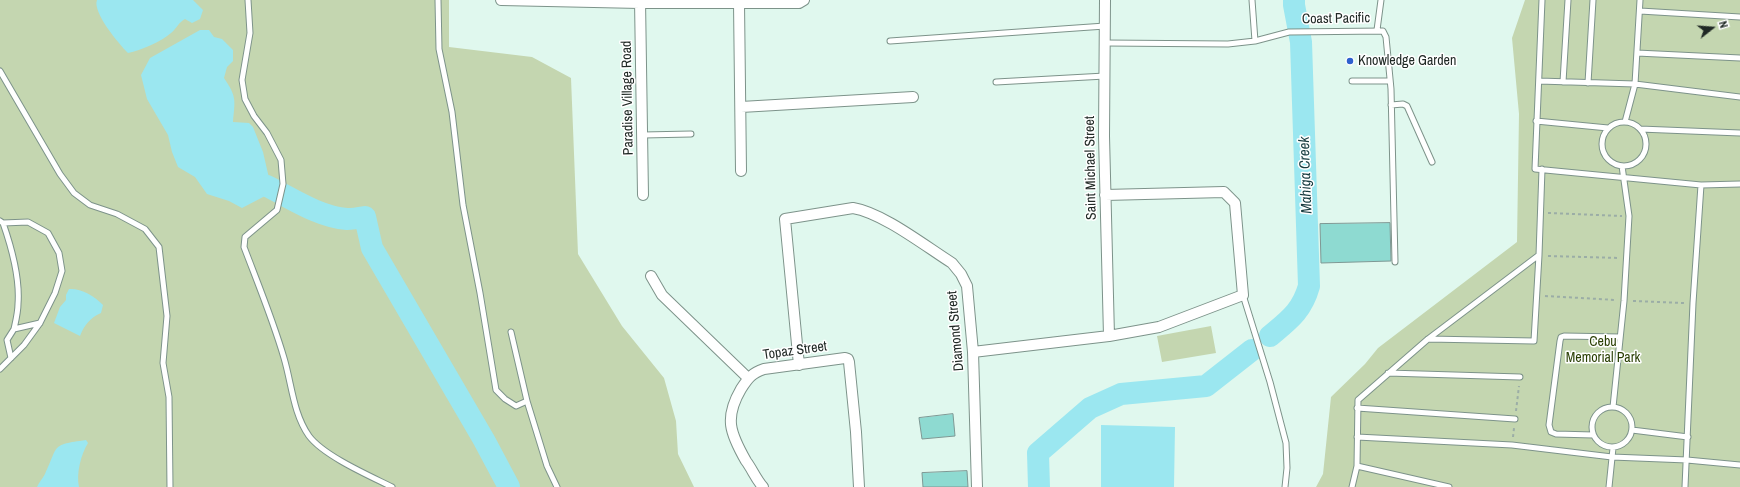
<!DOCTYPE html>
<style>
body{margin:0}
#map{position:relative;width:1740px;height:487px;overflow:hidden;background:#e0f8ee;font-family:"Archivo Narrow",sans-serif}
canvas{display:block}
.north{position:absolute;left:1692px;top:8px;width:40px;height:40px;-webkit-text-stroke:3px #fff;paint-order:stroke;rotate:73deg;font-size:11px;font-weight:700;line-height:16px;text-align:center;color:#202925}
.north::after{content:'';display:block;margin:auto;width:14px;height:18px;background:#202925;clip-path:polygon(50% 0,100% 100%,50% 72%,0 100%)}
</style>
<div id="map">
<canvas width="1740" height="487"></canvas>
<div class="north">N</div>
</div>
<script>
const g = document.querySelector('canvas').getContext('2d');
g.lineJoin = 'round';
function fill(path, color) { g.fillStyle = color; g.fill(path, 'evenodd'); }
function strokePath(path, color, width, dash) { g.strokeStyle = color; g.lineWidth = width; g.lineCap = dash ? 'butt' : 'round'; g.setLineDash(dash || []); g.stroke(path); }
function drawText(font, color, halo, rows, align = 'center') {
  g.font = font + ' "Archivo Narrow",sans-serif'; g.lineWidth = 3; g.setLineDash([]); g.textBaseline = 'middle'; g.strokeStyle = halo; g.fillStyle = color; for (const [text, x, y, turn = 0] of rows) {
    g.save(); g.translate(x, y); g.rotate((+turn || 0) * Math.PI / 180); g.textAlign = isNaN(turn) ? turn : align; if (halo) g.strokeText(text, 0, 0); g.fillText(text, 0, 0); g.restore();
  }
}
fill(new Path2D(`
 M0 0H449V47L532 57 571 78 578 254 622 326 664 378 676 421 678 454 694 487H0Z
 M1525 0H1740V487H1316L1323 474 1331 397 1365 364 1378 348 1517 242 1519 114 1512 38Z
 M1211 326 1216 353 1162 362 1157 336Z`), '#c4d6b0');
fill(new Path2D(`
 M97 0H193L203 10 200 19 192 23 185 19C178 23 177 28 171 33 161 42 141 50 128 53 119 44 92 12 97 0Z
 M200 30H209L214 37 222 39 233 50V61L227 67 224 78C237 97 235 100 233 122L249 123 253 127 263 152 269 178 265 196 242 208 229 201 207 194 195 177 178 167 172 152 168 135 147 99 141 75 150 58Z
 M69 289C80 288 95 296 103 305L101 313C91 317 84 325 80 336L54 323 60 307 66 300V295Z
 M1101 425 1175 427 1174 487H1101Z
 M86 440 88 443C81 454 76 474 79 487H37C39 482 43 478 45 474 59 445 50 445 86 440Z`), '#9be7f0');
strokePath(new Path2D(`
 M267 186C291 198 319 217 347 219 353 219 359 218 365 217L372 248 484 440 509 487
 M1270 336C1289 320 1302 311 1309 286L1301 42 1294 5V0
 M1039 487 1038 453 1090 408 1121 394 1206 386 1252 350`), '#9be7f0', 22);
const building = new Path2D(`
 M1390 223 1391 261 1321 263 1320 224Z
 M953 414 955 436 922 439 919 418Z
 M967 471 968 487H923L922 473Z`);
fill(building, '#8edad1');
strokePath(building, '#7e9894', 1);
const lane = new Path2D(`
 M248 0 250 33 242 80 245 99 254 116 267 133 281 160 283 184 277 210 245 237 244 247C258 284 273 320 284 358 292 385 293 413 309 436 324 456 370 476 392 487
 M438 0 439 49 452 112 463 205 480 293 496 390 505 399 516 406 527 401 547 466 557 487
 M1252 0 1255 41
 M1542 0 1535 169 1701 185 1740 184
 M1640 11 1740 17
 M1377 30 1381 0
 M890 41 1105 26
 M1106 43 1228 44 1255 41 1289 32 1383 31 1386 37 1391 89 1395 262
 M1637 53 1740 58
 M0 71 60 174 74 193 90 205 117 214 145 229 159 247 167 316 163 363 169 397 170 487
 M1352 81H1390
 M1539 81 1635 84 1740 97
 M996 82 1105 76
 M1563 82 1568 0
 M1588 83 1593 0
 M1391 105 1403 104 1407 106 1432 162
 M1536 121 1608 128
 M1625 122 1635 84 1640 0
 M1602 144a22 22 0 1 1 44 0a22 22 0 1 1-44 0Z
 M1640 129 1740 133
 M643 135 691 134
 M0 221 3 223 28 222 48 233 59 253 62 271 55 293 40 323 24 345 0 369
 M3 223C11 246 20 279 18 304 18 312 16 320 14 329
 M1243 295 1270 382 1286 443 1287 468 1285 487
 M511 332 527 401
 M1428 339 1534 341 1539 255
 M11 358 7 340 14 329 40 323
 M1388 373 1520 377
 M1592 427a20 20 0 1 1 40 0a20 20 0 1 1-40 0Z
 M1613 407 1624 301 1629 216 1622 166
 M1357 408 1515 419
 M1632 430 1688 437
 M1593 435 1556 434 1551 432 1549 425 1560 341 1561 337 1564 336 1620 337
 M1357 437 1512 445 1612 457 1687 460 1740 465
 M1357 466 1449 487
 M1352 487 1357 466 1358 400 1428 339 1539 255 1542 169
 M1609 487 1613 448
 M1685 487 1693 303 1701 185`);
const street = new Path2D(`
 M501 0 640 3H799L804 0
 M640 0 643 195
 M1105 0 1104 136 1109 336
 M739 3 741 171
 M741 107 913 97
 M651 276 662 295 748 378
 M973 352 1109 336 1159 327 1243 295 1235 203 1224 192 1105 195
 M799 365 785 219 853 208C883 213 925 246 952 263L961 274 967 286 973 352 977 487
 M763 487C756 479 752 469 746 461 730 433 724 418 741 389 748 378 752 373 764 369L845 358 848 359 849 362 856 432 859 487`);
strokePath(lane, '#7d938a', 7);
strokePath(street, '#7d938a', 12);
strokePath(new Path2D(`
 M1548 213 1622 216
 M1548 256 1619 258
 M1545 296 1616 300
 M1633 301 1684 303
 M1516 411 1519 386
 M1513 437 1514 428`), '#9bada6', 2, [3, 3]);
strokePath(lane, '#fff', 5);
strokePath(street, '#fff', 10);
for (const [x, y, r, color] of [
 [1350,61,4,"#2e60ce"]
]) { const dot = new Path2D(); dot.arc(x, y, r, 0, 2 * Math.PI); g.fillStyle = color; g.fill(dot); strokePath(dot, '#fff', 1.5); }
drawText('14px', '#202925', '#fff', [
 ["Coast Pacific",1336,19,-1],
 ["Paradise Village Road",628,98,-91],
 ["Saint Michael Street",1091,168,-91],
 ["Diamond Street",956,331,-95],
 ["Topaz Street",795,351,-8]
]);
drawText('14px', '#202925', '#fff', [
 ["Knowledge Garden",1358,61]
], 'left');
drawText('14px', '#2a3f04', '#fff', [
 ["Cebu",1603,342],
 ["Memorial Park",1603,358]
]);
drawText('italic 15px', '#173c40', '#fff', [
 ["Mahiga Creek",1306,175,-92]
]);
</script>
